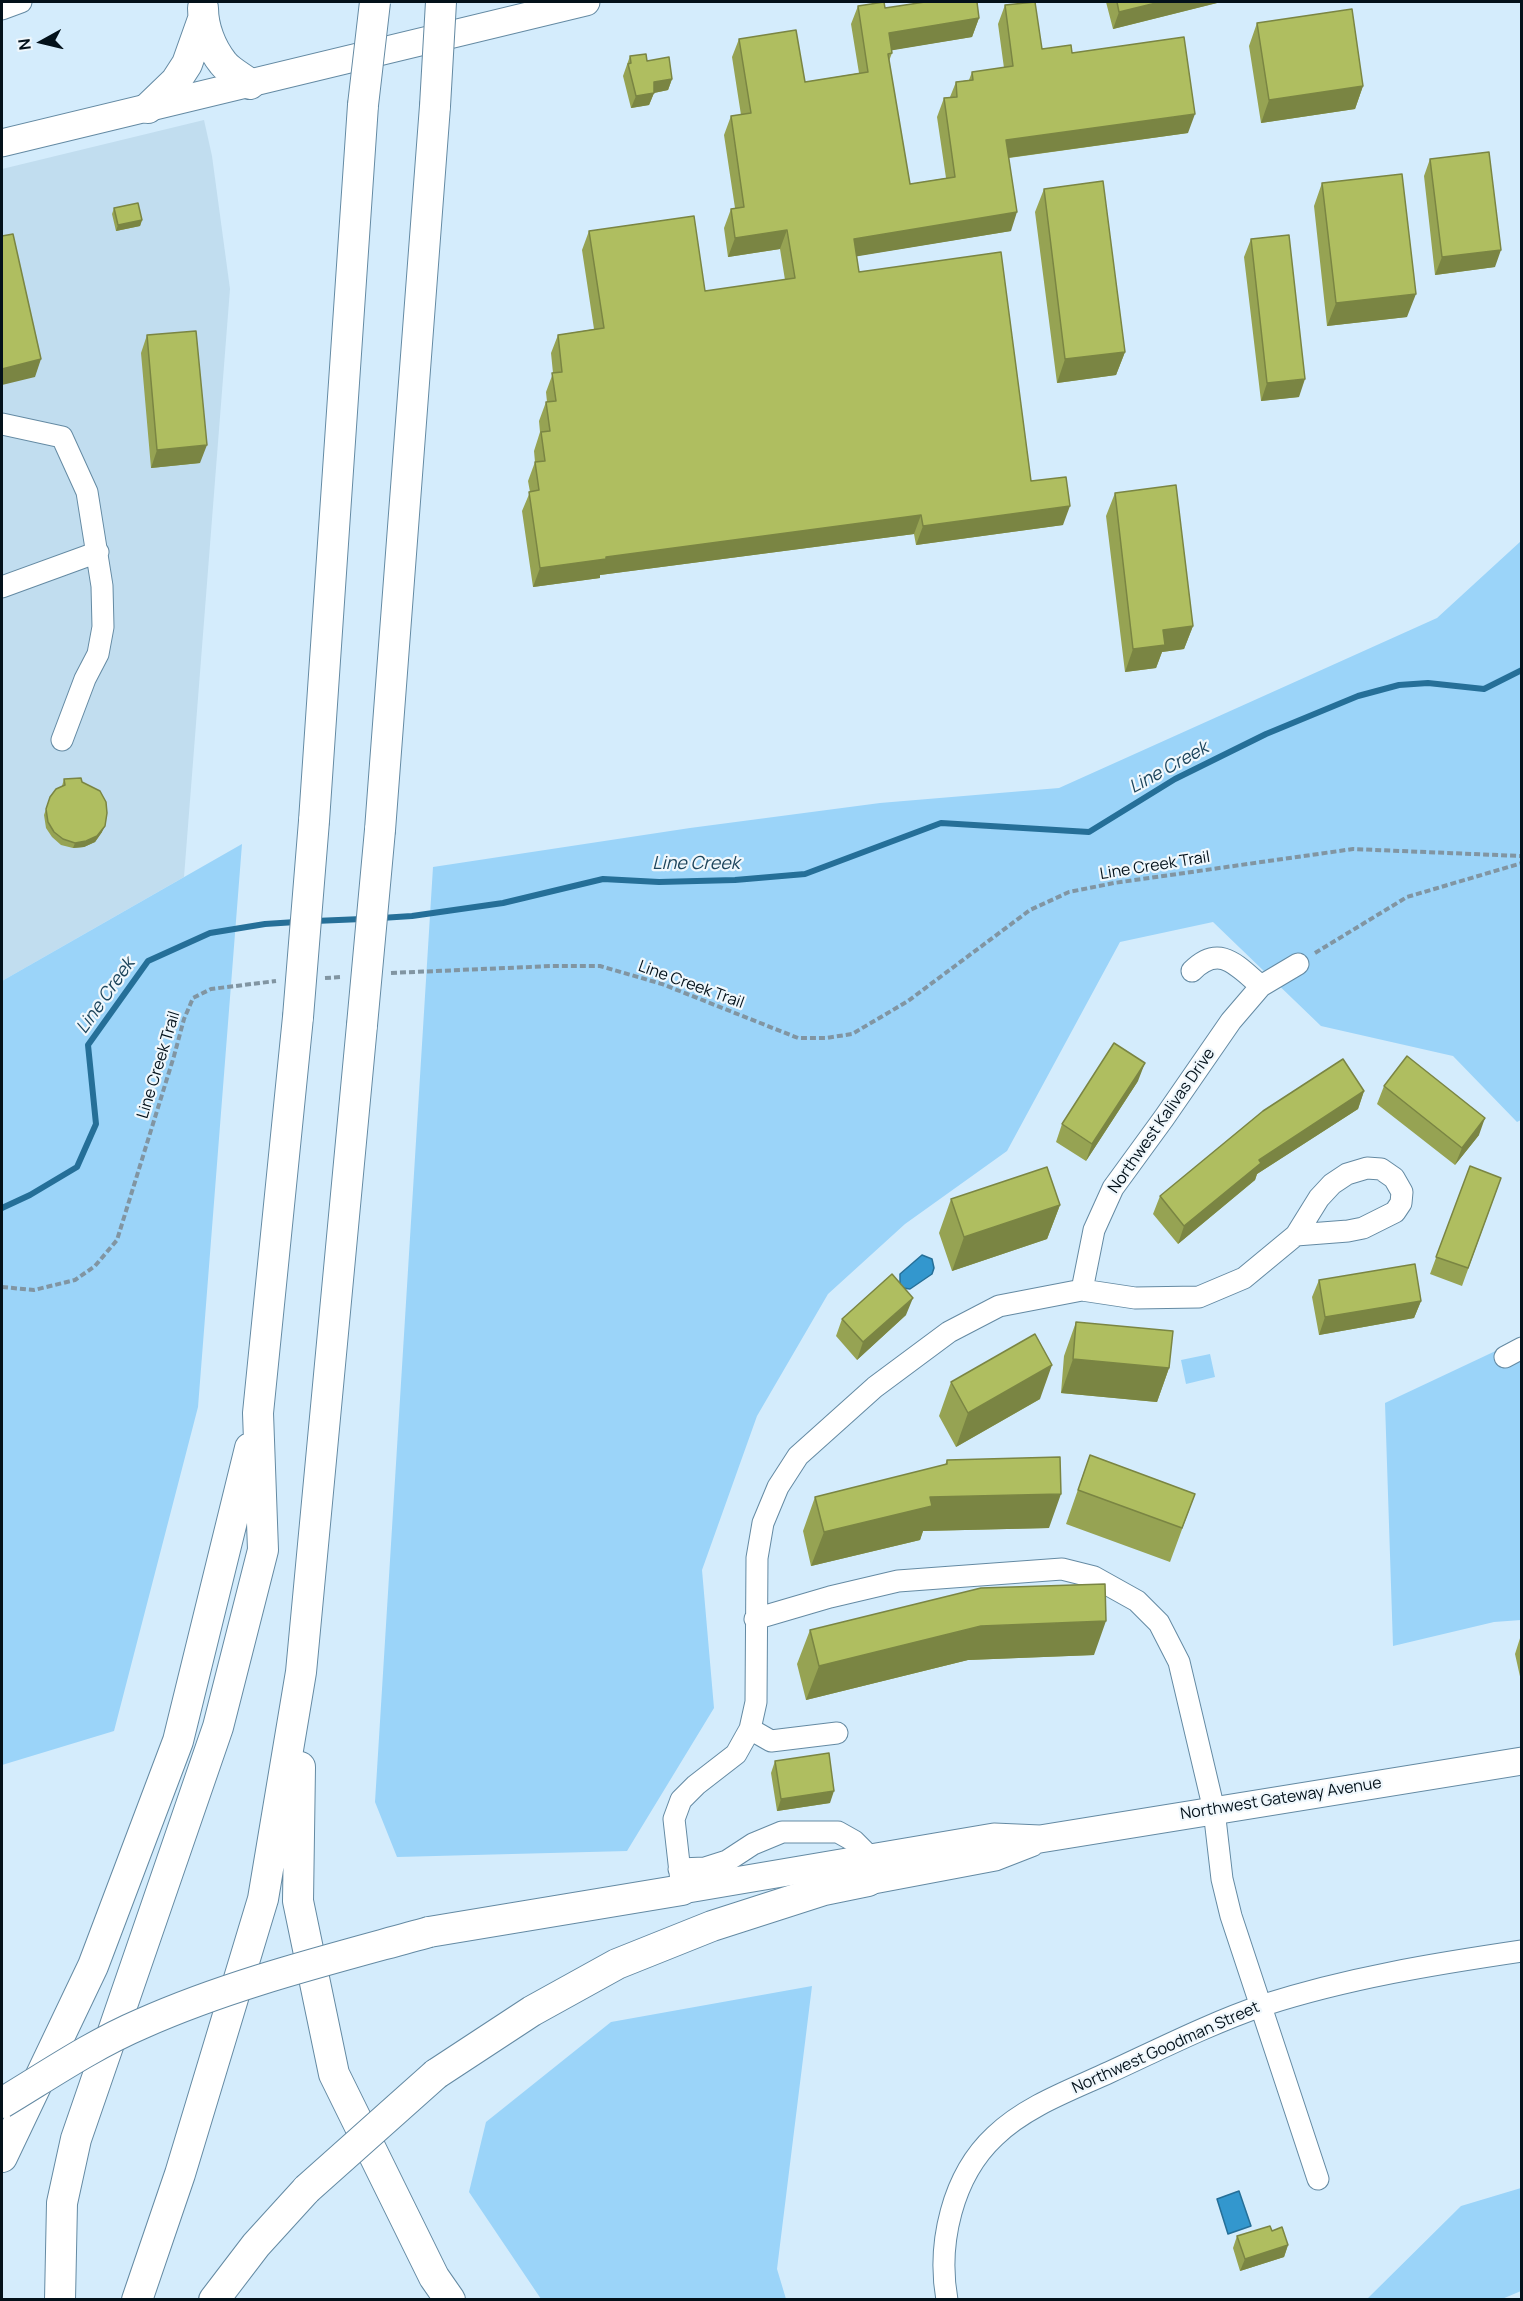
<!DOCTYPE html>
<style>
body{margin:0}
#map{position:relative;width:1523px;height:2301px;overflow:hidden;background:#d4ecfc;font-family:Manrope,sans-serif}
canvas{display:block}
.frame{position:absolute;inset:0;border:3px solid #03111a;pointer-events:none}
.north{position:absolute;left:12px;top:12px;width:60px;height:60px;-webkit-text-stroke:4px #eff7fc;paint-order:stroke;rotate:262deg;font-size:16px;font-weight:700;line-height:24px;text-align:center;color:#03111a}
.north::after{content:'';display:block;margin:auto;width:21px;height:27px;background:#03111a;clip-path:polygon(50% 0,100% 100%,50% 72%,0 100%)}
</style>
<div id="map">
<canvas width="1523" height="2301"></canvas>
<div class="frame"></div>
<div class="north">N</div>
</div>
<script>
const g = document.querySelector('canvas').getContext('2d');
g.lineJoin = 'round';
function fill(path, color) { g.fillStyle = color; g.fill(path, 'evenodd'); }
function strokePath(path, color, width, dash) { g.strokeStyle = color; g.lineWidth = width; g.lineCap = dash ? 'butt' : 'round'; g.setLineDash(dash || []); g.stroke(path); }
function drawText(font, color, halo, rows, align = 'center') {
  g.font = font + ' Manrope,sans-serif'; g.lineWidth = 4.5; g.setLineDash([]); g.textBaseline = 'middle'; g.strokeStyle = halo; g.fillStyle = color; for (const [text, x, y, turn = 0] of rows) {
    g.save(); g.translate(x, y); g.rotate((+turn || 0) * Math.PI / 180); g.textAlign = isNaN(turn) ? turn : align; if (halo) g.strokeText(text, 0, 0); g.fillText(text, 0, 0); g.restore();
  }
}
fill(new Path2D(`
 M204 120 212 156 230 289 184 877 2 981V169Z`), '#c1ddef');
fill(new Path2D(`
 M1521 541V1120L1517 1122 1453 1056 1321 1026 1213 922 1120 942 1007 1151 905 1224 828 1294 757 1416 702 1570 714 1708 627 1851 397 1857 375 1802 433 867 690 828 880 803 1059 788 1437 618Z
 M242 844 198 1407 114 1731 2 1765V981Z
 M1521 1339V1620L1494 1622 1393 1646 1385 1403Z
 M1210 1354 1215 1377 1186 1384 1181 1360Z
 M812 1986 777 2269 786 2299H541L469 2192 486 2122 611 2022Z
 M1521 2188V2291L1502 2299H1367L1461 2206Z`), '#9bd4f9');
const water = new Path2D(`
 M922 1255 932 1259 934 1268 932 1274 910 1289 903 1288 900 1284V1274Z
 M1239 2191 1251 2226 1228 2234 1217 2199Z`);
fill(water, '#3397ce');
strokePath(water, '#256f98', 1.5);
strokePath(new Path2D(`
 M381 918 412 916 503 903 603 879 659 882 735 880 805 874 941 823 1089 832 1175 779 1266 734 1358 696 1399 685 1428 683 1484 689 1522 670
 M315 921 362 919
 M2 1208 30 1195 77 1167 96 1124 88 1045 148 961 210 933 265 924 296 922`), '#256f98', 6);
const minor = new Path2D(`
 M2 9 21 2
 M2 424 62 437 87 492 102 586 103 627 98 654 85 679 62 740
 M2 587 98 552
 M1192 971C1220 943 1237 966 1261 986
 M1082 1290 1094 1230 1113 1188 1164 1118 1231 1021 1261 986 1298 964
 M1505 1357 1522 1348
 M755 1619 830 1597 898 1581 1062 1569 1094 1577 1137 1601 1159 1623 1179 1662 1214 1810 1222 1879 1231 1916 1318 2179
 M750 1729 771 1741 837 1733
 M679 1869 705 1868 727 1861 753 1844 782 1832H838L854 1841 871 1858
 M682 1890 674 1819 681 1800 696 1785 736 1754 750 1729 756 1702 757 1558 763 1523 778 1487 798 1456 875 1387 949 1332 999 1306 1082 1290 1135 1298 1199 1297 1244 1278 1296 1235 1348 1231 1363 1228 1395 1212 1401 1203 1402 1192 1394 1178 1381 1169 1367 1168 1347 1174 1332 1184 1319 1198 1296 1235
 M947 2300C937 2244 952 2176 995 2136 1026 2106 1071 2090 1110 2072 1160 2049 1211 2023 1264 2005 1348 1978 1434 1964 1522 1951`);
const major = new Path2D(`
 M2 143 586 2
 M868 1881 995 1857 1031 1843
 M682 1890 994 1837 1040 1839 1522 1761`);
const highway = new Path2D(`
 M203 8C203 27 211 48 223 63 229 71 241 77 250 84
 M148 108 176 81 187 64 203 19
 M314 821 363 105
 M380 830 435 106
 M300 1767 298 1901 334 2074 434 2277 450 2300
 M429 1932 682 1890
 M436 2074 532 2011 617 1964 712 1926 824 1890 868 1881
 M2 2157 93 1966 178 1741 250 1448
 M60 2300 62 2203 76 2139 218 1727 263 1550 258 1413 298 1017
 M137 2300 180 2174 263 1899 301 1672 362 1025
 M214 2300 256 2245 307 2189`);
strokePath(minor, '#648aa3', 23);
strokePath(major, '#648aa3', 29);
strokePath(highway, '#648aa3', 32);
strokePath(new Path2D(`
 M1315 953 1407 897 1522 863
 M391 973 552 966H600L662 984 798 1038H826L852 1034 876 1020 908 1001 1030 910 1069 892 1114 883 1353 849 1522 856
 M325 978 342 977
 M2 1287 34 1290 75 1280 95 1266 117 1240 174 1056 184 1019 193 998 211 989 276 981`), '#8195a2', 4, [6, 3]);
strokePath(minor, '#fff', 21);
strokePath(major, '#fff', 27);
strokePath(highway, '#fff', 30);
const highwayBridge = new Path2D(`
 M363 105 375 2
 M435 106 441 2
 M298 1017 314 821
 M362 1025 380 830
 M2 2103C47 2076 92 2045 141 2024 233 1983 332 1959 429 1932
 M307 2189 436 2074`);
strokePath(highwayBridge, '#648aa3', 32, []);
strokePath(highwayBridge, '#fff', 30);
fill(new Path2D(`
 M1106 2H1221L1113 29Z
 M1005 5 1042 49 1072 53 1188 133 1009 158 1011 231 856 256 859 272 1031 481 1063 525 916 545 914 534 600 575V578L533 587 522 511 530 492 528 481 535 462 534 451 540 432 539 421 546 402H547L546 392 553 373 551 353 558 335 594 329 582 250 589 231 705 291 785 280 780 249 728 257 724 228 731 209 735 208 724 135 731 116 741 115 732 57 739 39 805 82 859 73 851 24 858 6 979 18 972 37 891 50 892 53 889 61 910 184 946 178 937 117 944 98 950 97 956 82 969 80 972 72 1004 68 998 24Z
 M1257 23 1363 86 1355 109 1261 123 1249 46Z
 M630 56 647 61 672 79 668 90 654 93 649 105 631 108 623 76Z
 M1430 159 1495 267 1435 275 1424 176Z
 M1322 183 1407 317 1327 326 1314 206Z
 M1044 189 1125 352 1116 375 1057 383 1035 212Z
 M114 208 142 220 140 226 116 231 112 214Z
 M1251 239 1299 397 1261 401 1244 257Z
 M147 335 200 463 151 468 141 353Z
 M1115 493 1193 626 1184 649 1162 652 1156 668 1125 672 1106 516Z
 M64 779 82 782 102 832 95 842 84 847 73 848 61 845 52 837 46 828 44 815 50 797 62 786Z
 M1138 1081 1086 1161 1056 1142 1062 1124Z
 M1384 1086 1479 1135 1455 1165 1377 1104Z
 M1364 1091 1358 1109 1257 1174 1255 1180 1178 1244 1153 1214 1160 1196Z
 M1470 1166 1501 1178 1462 1286 1430 1274Z
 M951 1199 1060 1205 1047 1239 952 1271 939 1233Z
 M1319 1280 1421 1301 1414 1318 1319 1335 1312 1297Z
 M906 1315 857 1360 836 1336 842 1319Z
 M1076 1322 1169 1368 1157 1402 1061 1393 1064 1356Z
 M951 1382 1040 1399 956 1447 939 1416Z
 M1090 1455 1195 1494 1170 1562 1066 1524Z
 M947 1460 1049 1528 923 1531 920 1540 811 1566 803 1531 815 1497 945 1465Z
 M810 1630 1094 1655 968 1660 806 1700 797 1664Z
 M1521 1635V1681L1515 1654Z
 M775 1761 830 1803 777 1811 771 1773Z
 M1272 2231 1288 2245 1284 2257 1240 2271 1233 2248 1237 2236Z`), '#96a353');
fill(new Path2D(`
 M1160 2H1221L1113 29 1119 12Z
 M979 18 972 37 882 52 889 33Z
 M672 79 668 90 649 94 654 82Z
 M1363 86 1355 109 1261 123 1269 100Z
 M654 93 649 105 631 108 636 96Z
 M1195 114 1188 133 999 159 1006 140Z
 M1017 212 1011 231 847 258 854 239Z
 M142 220 140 226 116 231 118 225Z
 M787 230 780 249 728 257 735 238Z
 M1501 250 1495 267 1435 275 1442 257Z
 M1416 294 1407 317 1327 326 1336 303Z
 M1125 352 1116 375 1057 383 1065 359Z
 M41 359 35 377 2 385V369Z
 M1305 379 1299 397 1261 401 1267 383Z
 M207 445 200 463 151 468 157 450Z
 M1070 506 1063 525 916 545 923 526Z
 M921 515 914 534 600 575V578L533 587 540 568 606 557Z
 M1193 626 1184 649 1162 652 1156 668 1125 672 1133 649 1163 630Z
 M105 826 102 832 95 842 84 847 73 848 75 843Z
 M1145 1063 1138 1081 1086 1161 1092 1144Z
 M1364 1091 1358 1109 1257 1174 1255 1180 1178 1244 1184 1226 1259 1160Z
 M1485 1118 1479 1135 1455 1165 1462 1148Z
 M1060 1205 1047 1239 952 1271 964 1237Z
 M913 1298 906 1315 857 1360 863 1342Z
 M1421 1301 1414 1318 1319 1335 1325 1317Z
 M1073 1359 1169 1368 1157 1402 1061 1393Z
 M1052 1365 1040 1399 956 1447 968 1413Z
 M1061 1494 1049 1528 923 1531 920 1540 811 1566 824 1532 930 1497Z
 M1106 1621 1094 1655 968 1660 806 1700 819 1666 981 1626Z
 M834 1791 830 1803 777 1811 781 1799Z
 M1288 2245 1284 2257 1240 2271 1245 2259Z`), '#7a8543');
const building = new Path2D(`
 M884 2 885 8 925 2H977L979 18 889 33 892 53 888 54 910 184 955 177 944 98 957 97 956 82 973 80 972 72 1013 66 1005 5 1035 2 1042 49 1071 45 1072 53 1184 37 1195 114 1006 140 1017 212 854 239 859 272 1001 252 1031 481 1066 477 1070 506 923 526 921 515 606 557V559L540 568 529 492 539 490 535 462 545 461 541 432 550 431 546 402 556 401 552 373 562 372 558 335 604 328 589 231 694 216 705 291 795 278 787 230 735 238 731 209 744 207 731 116 751 113 739 39 796 30 805 82 868 72 858 6Z
 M1117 2H1160L1119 12Z
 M1352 9 1363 86 1269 100 1257 23Z
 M646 54 647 61 669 57 672 79 654 82V93L636 96 628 64 631 63 630 56Z
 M1489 152 1501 250 1442 257 1430 159Z
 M1402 174 1416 294 1336 303 1322 183Z
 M1103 181 1125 352 1065 359 1044 189Z
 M138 203 142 220 118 225 114 208Z
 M13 234 41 359 2 369V236Z
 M1289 235 1305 379 1267 383 1251 239Z
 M196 331 207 445 157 450 147 335Z
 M1176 485 1193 626 1163 630 1165 645 1133 649 1115 493Z
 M81 778 82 782 100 791 106 802 107 813 105 826 97 836 86 841 75 843 63 839 54 832 48 822 46 809 50 797 56 789 65 785 64 779Z
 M1114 1043 1145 1063 1092 1144 1062 1124Z
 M1407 1056 1485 1118 1462 1148 1384 1086Z
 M1343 1059 1364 1091 1259 1160 1261 1163 1184 1226 1160 1196 1263 1111Z
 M1470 1166 1501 1178 1468 1268 1436 1257Z
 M1047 1167 1060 1205 964 1237 951 1199Z
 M1415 1264 1421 1301 1325 1317 1319 1280Z
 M892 1274 913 1298 863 1342 842 1319Z
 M1076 1322 1173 1331 1169 1368 1073 1359Z
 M1035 1334 1052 1365 968 1413 951 1382Z
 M1090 1455 1195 1494 1182 1528 1078 1490Z
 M1060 1457 1061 1494 930 1497 932 1506 824 1532 815 1497 947 1464V1460Z
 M1105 1584 1106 1621 981 1626 819 1666 810 1630 981 1588Z
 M829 1753 834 1791 781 1799 775 1761Z
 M1270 2226 1272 2231 1282 2227 1288 2245 1245 2259 1237 2236Z`);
fill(building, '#afbe60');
strokePath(building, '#7a8543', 1.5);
drawText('16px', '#03111a', '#eff7fc', [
 ["Line Creek Trail",1155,866,-9],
 ["Line Creek Trail",691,985,20],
 ["Line Creek Trail",159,1065,-73],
 ["Northwest Kalivas Drive",1162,1121,-55],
 ["Northwest Gateway Avenue",1281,1799,-9],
 ["Northwest Goodman Street",1166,2048,-24]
]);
drawText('italic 18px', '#1d455c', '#eff7fc', [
 ["Line Creek",1169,768,-29],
 ["Line Creek",696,864],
 ["Line Creek",106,996,-55]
]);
</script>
